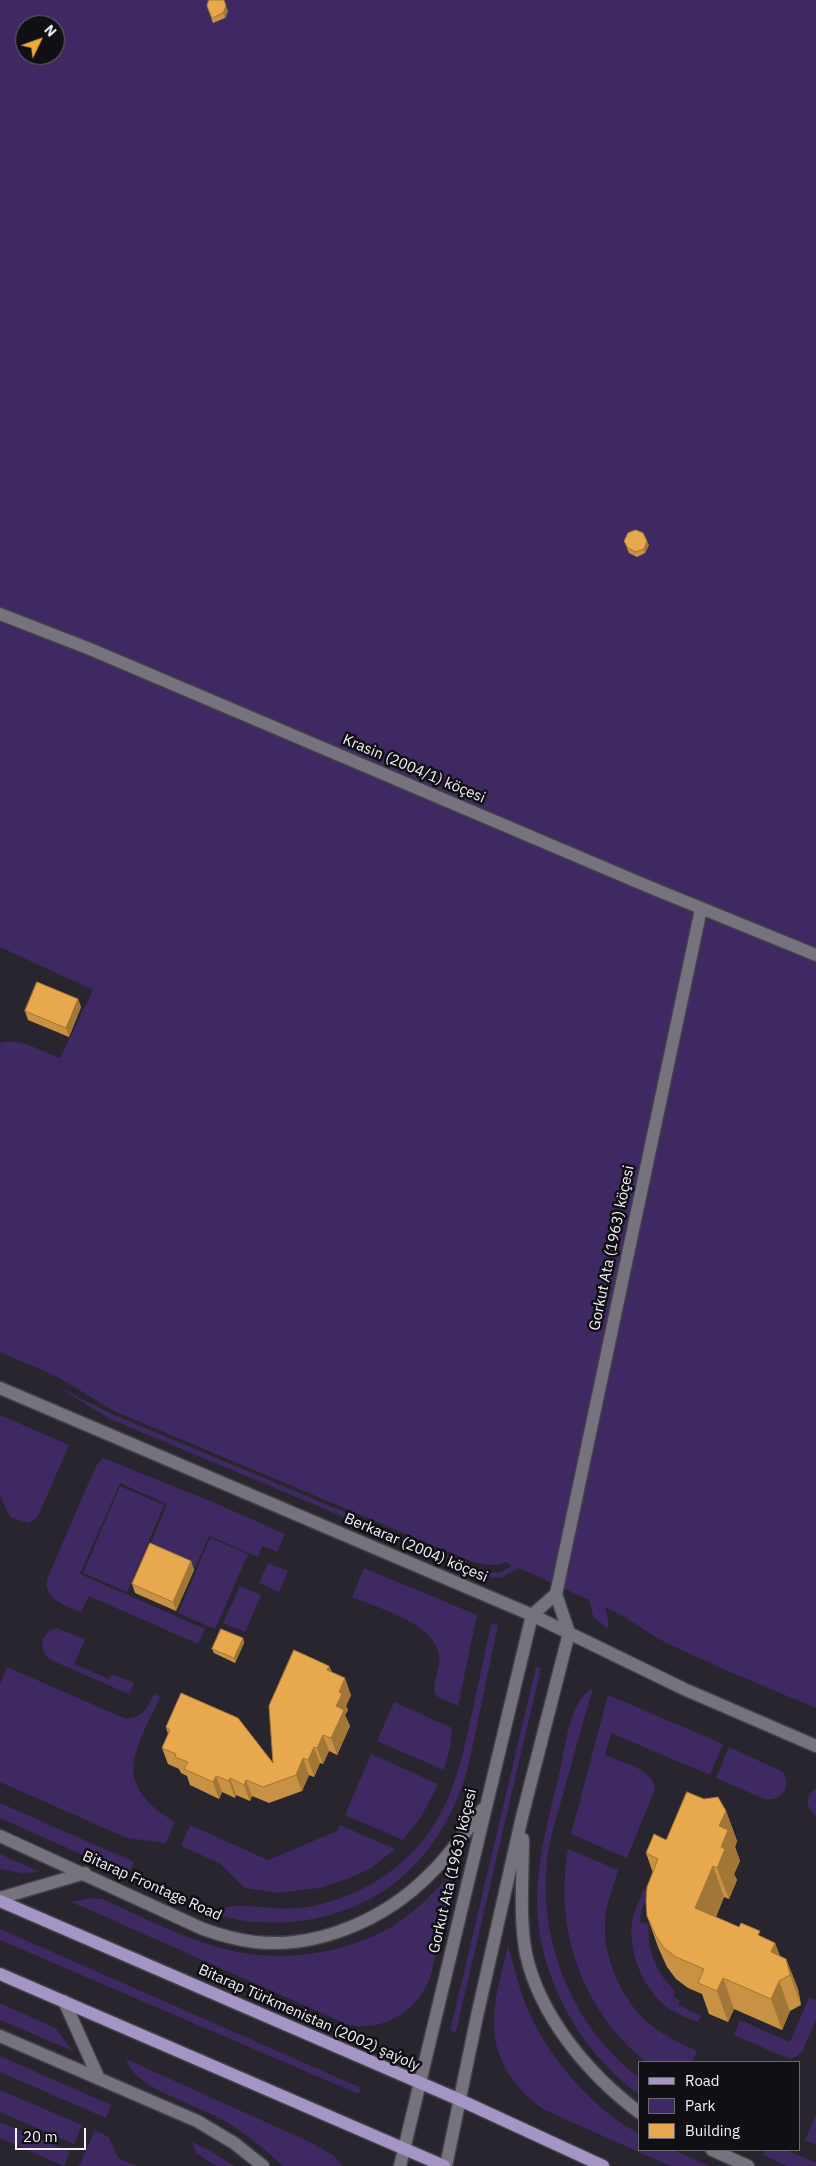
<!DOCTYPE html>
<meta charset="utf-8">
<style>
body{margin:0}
#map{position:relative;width:816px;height:2166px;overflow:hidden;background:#28252f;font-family:"IBM Plex Sans",sans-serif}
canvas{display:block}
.legend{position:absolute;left:638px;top:2061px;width:162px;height:90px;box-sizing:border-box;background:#100f13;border:1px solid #6b696f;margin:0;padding:6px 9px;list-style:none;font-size:15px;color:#f3f1f8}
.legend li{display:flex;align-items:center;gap:10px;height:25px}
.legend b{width:25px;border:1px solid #6b696f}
.north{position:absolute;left:15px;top:15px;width:50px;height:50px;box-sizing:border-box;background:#100f13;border:1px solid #6b696f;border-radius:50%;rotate:48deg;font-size:14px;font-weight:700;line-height:20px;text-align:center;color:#f3f1f8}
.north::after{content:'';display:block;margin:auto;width:18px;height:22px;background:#eea83c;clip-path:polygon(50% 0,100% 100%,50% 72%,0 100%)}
.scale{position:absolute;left:15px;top:2128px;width:71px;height:22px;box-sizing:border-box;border:2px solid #f3f1f8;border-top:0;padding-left:6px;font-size:15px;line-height:18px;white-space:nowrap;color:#f3f1f8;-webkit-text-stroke:4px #100f13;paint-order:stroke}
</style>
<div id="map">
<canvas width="816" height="2166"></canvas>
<ul class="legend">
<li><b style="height:6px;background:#a495c5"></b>Road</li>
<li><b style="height:14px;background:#3e2962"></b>Park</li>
<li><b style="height:14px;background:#e8a94e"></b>Building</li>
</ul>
<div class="north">N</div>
<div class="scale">20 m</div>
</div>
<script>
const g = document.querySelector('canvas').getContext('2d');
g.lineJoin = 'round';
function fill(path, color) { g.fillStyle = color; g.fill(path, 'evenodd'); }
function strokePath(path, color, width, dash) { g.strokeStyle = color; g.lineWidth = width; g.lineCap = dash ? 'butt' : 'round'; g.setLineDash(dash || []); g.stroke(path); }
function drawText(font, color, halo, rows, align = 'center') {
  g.font = font + ' "IBM Plex Sans",sans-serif'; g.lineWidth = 5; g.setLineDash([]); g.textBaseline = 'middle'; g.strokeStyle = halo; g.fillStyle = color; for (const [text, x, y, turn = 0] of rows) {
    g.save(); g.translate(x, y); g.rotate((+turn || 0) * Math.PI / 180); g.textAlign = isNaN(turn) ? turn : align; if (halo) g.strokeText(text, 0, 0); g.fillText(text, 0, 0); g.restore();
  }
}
fill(new Path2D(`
 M0 0H816V1708C769 1688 721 1669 675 1647 650 1636 630 1618 605 1607L609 1626 606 1628 593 1616 589 1600 519 1568 501 1578 487 1577 110 1419 58 1387 112 1414 487 1572 499 1573 512 1566 506 1562C495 1568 481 1564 470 1561L114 1411 58 1377 0 1352V1043C18 1037 43 1052 60 1058L93 990 0 947ZM25 25H55V55H25Z
 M0 1415 69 1445 39 1514 34 1520 28 1523 10 1517 0 1496Z
 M103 1458 215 1503 285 1534 277 1552 262 1546 258 1557 209 1536 195 1568 149 1548 167 1504 120 1483 80 1574 205 1629 198 1644 89 1596 81 1612C65 1605 44 1600 47 1579L96 1466Z
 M120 1486 164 1505 127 1592 83 1573Z
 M210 1538 248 1554 215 1629 178 1613Z
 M268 1563 288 1571 279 1592 259 1583Z
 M364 1568 477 1615 458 1706 438 1697 434 1693C433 1680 441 1668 439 1655 434 1623 378 1608 352 1597Z
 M240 1586 261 1595 245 1632 223 1623Z
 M491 1624 498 1625 468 1768C442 1856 383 1914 290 1922 265 1924 237 1922 214 1913L216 1909C225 1908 236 1905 246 1906 270 1907 288 1911 313 1906 343 1900 371 1887 395 1868 446 1827 458 1778 471 1717 478 1686 484 1655 491 1624Z
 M57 1628 85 1639 74 1664 109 1679 112 1674 134 1683 129 1694 51 1660C37 1649 40 1633 57 1628Z
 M7 1667 124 1718C141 1720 148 1708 154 1694L160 1697C135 1752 110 1783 175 1822L166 1843 127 1838 0 1782V1684Z
 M536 1667 541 1668 456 2032 450 2031Z
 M593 1688C583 1723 573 1757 564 1791 557 1814 550 1837 547 1861 538 1942 574 2030 640 2078V2095C578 2051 536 1973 537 1897 538 1853 551 1809 561 1766 566 1743 570 1700 593 1688Z
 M608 1695 723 1744 710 1775 611 1733 605 1755C622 1763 653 1768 655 1789L627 1858 571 1834Z
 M394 1702 452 1728 450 1747 444 1770 377 1741Z
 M729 1747 783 1772C792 1788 782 1802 764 1799L716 1778Z
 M371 1754 438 1784 421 1817 403 1840 345 1815Z
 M816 1788V1816C805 1807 805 1796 816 1788Z
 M0 1803 134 1862 128 1875 0 1818Z
 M190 1825 268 1860 337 1831 340 1825 395 1849 371 1868 350 1878 319 1888 278 1893 245 1888 219 1863 181 1846Z
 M568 1849 618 1870C613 1887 606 1905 605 1922 603 1954 618 1990 639 2014 654 2031 677 2042 697 2051L692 2062H646C582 2010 554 1930 568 1849Z
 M0 1854 40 1872 22 1873 0 1869Z
 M455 1870 431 1975C420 2010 382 2034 346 2024L72 1902 91 1898 102 1899C141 1916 180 1937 221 1948 277 1964 343 1955 393 1926 417 1911 436 1890 455 1870Z
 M644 1889 649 1892 641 1911 640 1922 649 1924C646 1949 657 1974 675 1991L673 1996 680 2001 678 2005 701 2016 698 2022C688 2018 676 2014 667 2007 643 1989 628 1952 632 1922 634 1911 640 1900 644 1889Z
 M0 1929 359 2087 361 2090 359 2093H356L0 1940Z
 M508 1945C514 1966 519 1989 528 2010 548 2057 594 2111 640 2134V2150H674L709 2166H670L545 2110C532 2102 523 2093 514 2081 480 2037 497 1994 508 1945Z
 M809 1997 816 2000V2020L802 2052 796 2057 789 2059 734 2035 740 2020 790 2042Z
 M0 2003 55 2028 73 2051 0 2020Z
 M0 2056 111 2105 106 2118 0 2072Z
 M126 2059 312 2143 334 2156 343 2166H283C265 2149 246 2134 225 2121 199 2105 134 2089 126 2059Z
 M0 2090 82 2125 74 2144 0 2112Z
 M816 2115V2145L805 2140Z
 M0 2122 70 2152 64 2166 0 2138Z
 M95 2130 109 2137 118 2158 137 2166H79Z
 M192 2142 211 2151 234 2166H216L196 2153Z
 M766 2150H786L816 2163V2166H787L763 2155Z`), '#3e2962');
const minor = new Path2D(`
 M0 614 90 649 647 886 816 955
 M0 1388 532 1615 684 1689 816 1746
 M0 1836 203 1929C220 1935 237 1940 255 1942 318 1949 386 1919 430 1874 450 1855 466 1831 483 1809
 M523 1839C523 1874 519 1919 526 1954 540 2017 589 2075 640 2113
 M0 1898 85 1873
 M64 2001 99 2079
 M0 2036 197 2121 234 2143 263 2166
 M712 2150 748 2166
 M400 2166 532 1615 556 1594
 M446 2166 477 2016 522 1817 569 1633 556 1594 701 909`);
const major = new Path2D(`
 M0 1901 460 2100 603 2166
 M0 1974 444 2166`);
strokePath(minor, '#434048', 15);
strokePath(major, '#434048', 15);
strokePath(minor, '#76737f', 12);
strokePath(major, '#a495c5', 12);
fill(new Path2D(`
 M207 6 228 11 225 18 213 23Z
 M624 541 649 545 645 553 637 557 629 553Z
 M78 999 81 1007 69 1037 28 1020 25 1011Z
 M191 1561 194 1570 176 1611 135 1593 132 1584Z
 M243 1638 244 1643 235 1663 214 1653 212 1649Z
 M329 1666 332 1672 351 1695 346 1706 348 1710 345 1715 350 1726 337 1755 329 1751 323 1764 320 1763 314 1777 309 1775 302 1791 269 1803 252 1796 250 1801 236 1795 235 1798 222 1792 219 1799 190 1785 187 1776 181 1773 179 1769 168 1764 162 1748 168 1734 166 1727 273 1763Z
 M726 1811 737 1841 735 1847 740 1861 734 1874 737 1880 729 1899 724 1897 716 1917 775 1943 780 1956 786 1959 798 1989 801 2005 790 2011 782 2030 734 2009 728 2022 709 2014 702 1994 688 1988 676 1979 667 1967 658 1947 647 1916 653 1873 646 1853 666 1840Z`), '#c89143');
fill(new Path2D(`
 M226 6 228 11 225 18 223 13Z
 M647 541 649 545 645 553 644 549Z
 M78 999 81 1007 69 1037 66 1028Z
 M191 1561 194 1570 176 1611 173 1602Z
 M243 1638 244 1643 235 1663 234 1658Z
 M329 1666 335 1682 327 1670Z
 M345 1678 351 1695 346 1706 348 1710 345 1715 350 1726 337 1755 331 1738 339 1692Z
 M323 1735 329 1751 323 1764 317 1748Z
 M314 1747 320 1763 314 1777 308 1760Z
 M303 1758 309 1775 302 1791 296 1775Z
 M216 1776 222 1792 219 1799 213 1782Z
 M230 1778 236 1795 235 1798 229 1781Z
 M246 1780 252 1796 250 1801 244 1785Z
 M726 1811 737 1841 735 1847 740 1861 734 1874 737 1880 729 1899 717 1868 721 1847 719 1826Z
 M713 1866 724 1897 706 1939 695 1908Z
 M775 1943 786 1974 771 1952Z
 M786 1959 798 1989 801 2005 790 1975Z
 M723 1978 734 2009 728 2022 717 1991Z
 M779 1981 790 2011 782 2030 771 1999Z`), '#a27637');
const building = new Path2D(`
 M209 0H224L226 6 223 13 212 18 207 6Z
 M636 530 643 533 647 541 644 549 636 552 628 548 624 541 628 533Z
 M37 982 78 999 66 1028 25 1011Z
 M150 1543 191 1561 173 1602 132 1584Z
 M221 1629 243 1638 234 1658 212 1649Z
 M294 1650 329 1666 327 1670 345 1678 339 1692 342 1694 336 1706 344 1710 331 1738 323 1735 317 1748 314 1747 308 1760 303 1758 296 1775 263 1787 246 1780 244 1785 230 1778 229 1781 216 1776 213 1782 184 1769 188 1762 175 1757 176 1754 162 1748 170 1730 166 1727 181 1693 238 1718 273 1763 269 1706Z
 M687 1792 704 1799 718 1797 726 1811 719 1826 728 1830 721 1847 725 1849 717 1868 713 1866 695 1908 739 1927 741 1923 760 1931 758 1935 775 1943 771 1952 786 1959 790 1975 779 1981 771 1999 723 1978 717 1991 698 1983 704 1969 676 1957 664 1948 656 1936 647 1916 646 1902 647 1887 658 1859 646 1853 654 1834 666 1840Z`);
fill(building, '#e8a94e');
strokePath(building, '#a27637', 1);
drawText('15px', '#f3f1f8', '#100f13', [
 ["Krasin (2004/1) köçesi",414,769,23],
 ["Gorkut Ata (1963) köçesi",612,1248,-78],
 ["Berkarar (2004) köçesi",416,1548,23],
 ["Gorkut Ata (1963) köçesi",453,1871,-77],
 ["Bitarap Frontage Road",152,1886,24],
 ["Bitarap Türkmenistan (2002) şaýoly",309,2018,24]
]);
</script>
